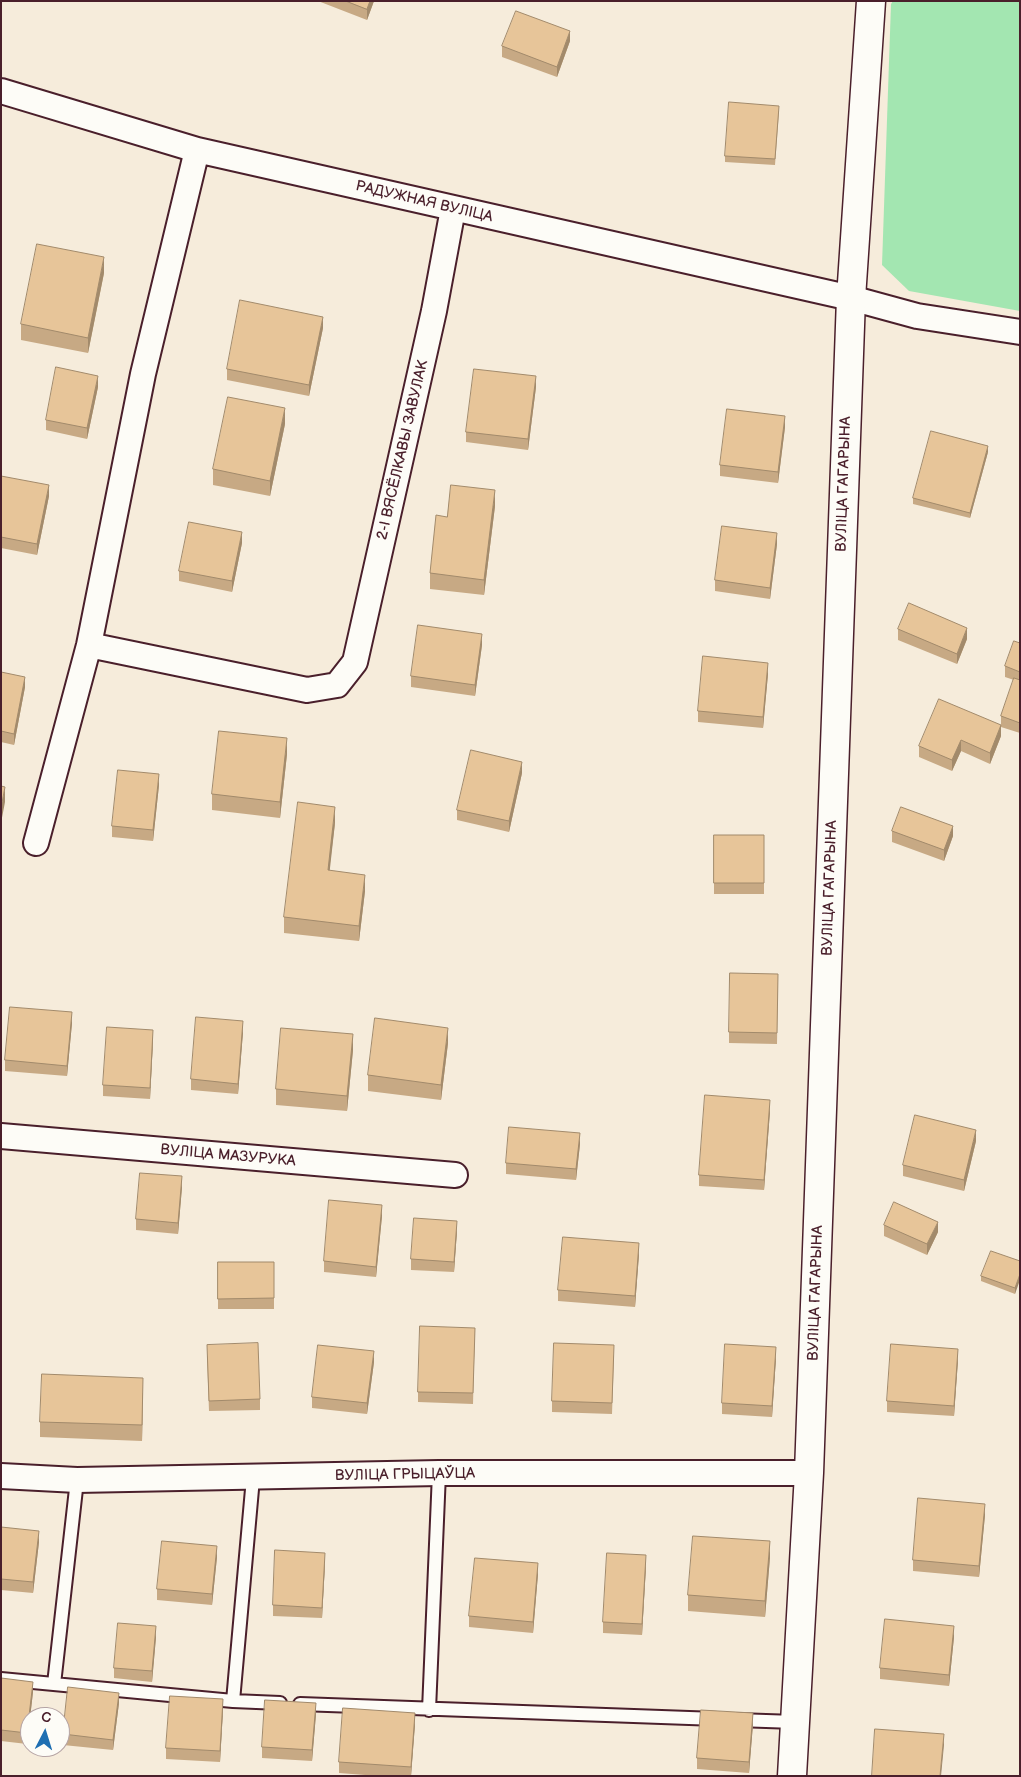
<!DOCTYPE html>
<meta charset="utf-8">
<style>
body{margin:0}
#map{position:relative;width:1021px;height:1777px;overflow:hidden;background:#f6ecdb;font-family:"Balsamiq Sans",sans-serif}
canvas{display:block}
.frame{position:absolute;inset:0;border:2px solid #4a1f2b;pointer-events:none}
.north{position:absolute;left:20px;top:1707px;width:50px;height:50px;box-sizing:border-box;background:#fdfcf7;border:1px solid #b5a4a5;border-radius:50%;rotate:5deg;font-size:14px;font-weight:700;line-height:20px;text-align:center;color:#4a1f2b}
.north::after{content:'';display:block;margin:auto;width:18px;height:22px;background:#1f6fb2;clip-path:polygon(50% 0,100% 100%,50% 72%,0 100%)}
</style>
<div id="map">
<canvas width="1021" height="1777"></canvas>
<div class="frame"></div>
<div class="north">С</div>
</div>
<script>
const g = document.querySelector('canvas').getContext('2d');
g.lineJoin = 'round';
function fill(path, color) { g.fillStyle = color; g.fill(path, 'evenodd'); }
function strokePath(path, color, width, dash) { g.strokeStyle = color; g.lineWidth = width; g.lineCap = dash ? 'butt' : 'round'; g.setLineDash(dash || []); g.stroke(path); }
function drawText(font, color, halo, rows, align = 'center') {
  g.font = font + ' "Balsamiq Sans",sans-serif'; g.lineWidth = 5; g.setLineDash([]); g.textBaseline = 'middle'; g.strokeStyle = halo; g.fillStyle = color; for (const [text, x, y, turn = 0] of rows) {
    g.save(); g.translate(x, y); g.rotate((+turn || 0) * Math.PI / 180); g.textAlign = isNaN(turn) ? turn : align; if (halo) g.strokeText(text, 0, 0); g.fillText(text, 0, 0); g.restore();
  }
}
fill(new Path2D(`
 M893 1H1020V311L909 291 882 265 891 4Z`), '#a3e6b1');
const lane = new Path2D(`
 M1 1679 233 1701 280 1703
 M54 1684 77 1480
 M233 1701 253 1478
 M300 1704 717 1719
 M429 1710 439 1473
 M737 1720 795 1722`);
const street = new Path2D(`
 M1 91 197 150 851 298 917 316 1020 332
 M89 645 307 690 337 685 355 662 434 311 453 209
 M36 843 89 645 143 374 197 150
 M1 1136 455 1175
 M1 1476 77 1480 439 1473H809`);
const secondary = new Path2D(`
 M792 1776 809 1473 851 298 871 1`);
strokePath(lane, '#4a1f2b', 16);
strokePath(street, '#4a1f2b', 28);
strokePath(secondary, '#4a1f2b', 31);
strokePath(lane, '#fdfcf7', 12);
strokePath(street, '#fdfcf7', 24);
strokePath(secondary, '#fdfcf7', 28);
fill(new Path2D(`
 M318 1H374L367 20Z
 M570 41 557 77 502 57V46Z
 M779 111 775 165 725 162V156Z
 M104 273 88 353 21 340V324Z
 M323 328 309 396 227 380V369Z
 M98 387 87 439 46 430V420Z
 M536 387 528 450 466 442V432Z
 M285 424 270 496 213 485V469Z
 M785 427 778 483 720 476V465Z
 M988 452 970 518 913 504V498Z
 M1 476 49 496 37 555 1 548Z
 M495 506 484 595 430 589V573Z
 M242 543 232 592 179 581V571Z
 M777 544 770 599 715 591V580Z
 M898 629 967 639 957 664 898 640Z
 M1020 643V733L1001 727V736L990 764 961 751 952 771 919 757V746L1001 725V716L1014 680 1005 677V666Z
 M482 645 475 696 411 687V676Z
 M1 672 25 687 14 745 1 742Z
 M768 674 763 728 698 722V711Z
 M287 754 280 818 212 810V794Z
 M522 773 509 832 457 820V810Z
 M159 785 153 841 112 837V826Z
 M335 823 329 871 365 891 359 941 284 933V917Z
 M892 831 953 836 944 861 892 842Z
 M714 835H764V894H714Z
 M778 974 777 1044 729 1043V1032Z
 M72 1023 67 1076 5 1071V1060Z
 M243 1032 238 1094 191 1090V1079Z
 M153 1041 150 1099 103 1096V1085Z
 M448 1043 441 1100 368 1091V1075Z
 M353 1050 347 1111 276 1105V1089Z
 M770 1111 764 1190 699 1186V1175Z
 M976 1141 964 1191 903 1176V1165Z
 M580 1144 576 1180 506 1174V1163Z
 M182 1187 178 1234 136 1230V1219Z
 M382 1216 376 1277 324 1272V1261Z
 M884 1225 938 1232 927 1255 884 1236Z
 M457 1231 454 1272 411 1270V1259Z
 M639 1254 635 1307 558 1301V1290Z
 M1020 1261 1015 1294 981 1281V1276Z
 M218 1262H274V1309H218Z
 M475 1328 473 1404 418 1402V1392Z
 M207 1356 260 1399V1410L209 1411Z
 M614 1356 612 1414 552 1412V1401Z
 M776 1358 772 1417 722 1414V1403Z
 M958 1360 954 1416 887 1412V1401Z
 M374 1362 367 1414 312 1408V1397Z
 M143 1393 142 1441 40 1437V1422Z
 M985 1515 979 1577 913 1571V1560Z
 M1 1527 39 1542 33 1593 1 1590Z
 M217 1557 212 1605 157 1600V1589Z
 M770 1557 765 1617 688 1611V1595Z
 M325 1564 322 1618 273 1616V1605Z
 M646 1566 642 1635 603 1633V1622Z
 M538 1574 533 1633 469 1627V1616Z
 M156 1637 152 1682 114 1678V1668Z
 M954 1637 949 1686 880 1679V1668Z
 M1 1678 33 1692 27 1744 1 1741Z
 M119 1703 113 1750 63 1745V1734Z
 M223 1710 220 1762 166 1759V1748Z
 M316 1714 312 1761 262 1758V1747Z
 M415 1724 411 1776H378L339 1773V1762Z
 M753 1724 749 1773 697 1769V1758Z`), '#c7a984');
fill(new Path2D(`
 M370 1H374L367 20V9Z
 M570 31V41L557 77V67Z
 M104 257V273L88 353V338Z
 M323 317V328L309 396V385Z
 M98 376V387L87 439V428Z
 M536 376V387L528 450V439Z
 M285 408V424L270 496V481Z
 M785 416V427L778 483V472Z
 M988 446V452L970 518V513Z
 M49 485V496L37 555V544Z
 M495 490V506L484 595V580Z
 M242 532V543L232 592V581Z
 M777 533V544L770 599V588Z
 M967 628V639L957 664V654Z
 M482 634V645L475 696V685Z
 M768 663V674L763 728V717Z
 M25 677V687L14 745V734Z
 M1001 725V736L990 764V753Z
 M287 738V754L280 818V802Z
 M961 740V751L952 771V760Z
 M522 762V773L509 832V821Z
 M159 774V785L153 841V830Z
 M5 787V802L1 823V808Z
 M335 807V823L328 886V870Z
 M953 826V836L944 861V850Z
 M365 875V891L359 941V926Z
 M72 1012V1023L67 1076V1066Z
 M243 1021V1032L238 1094V1084Z
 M448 1028V1043L441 1100V1085Z
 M153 1030V1041L150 1099V1088Z
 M353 1034V1050L347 1111V1096Z
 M770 1100V1111L764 1190V1180Z
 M976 1130V1141L964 1191V1180Z
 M580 1133V1144L576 1180V1169Z
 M182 1176V1187L178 1234V1223Z
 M382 1205V1216L376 1277V1267Z
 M457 1221V1231L454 1272V1262Z
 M938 1222V1232L927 1255V1244Z
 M639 1243V1254L635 1307V1296Z
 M1020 1274V1280L1015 1294V1288Z
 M776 1347V1358L772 1417V1406Z
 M958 1349V1360L954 1416V1406Z
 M374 1351V1362L367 1414V1403Z
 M143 1378V1393L142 1441V1425Z
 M985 1504V1515L979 1577V1566Z
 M39 1531V1542L33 1593V1582Z
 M770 1541V1557L765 1617V1601Z
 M217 1546V1557L212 1605V1594Z
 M325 1553V1564L322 1618V1608Z
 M646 1555V1566L642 1635V1624Z
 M538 1563V1574L533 1633V1622Z
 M156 1626V1637L152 1682V1671Z
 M954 1626V1637L949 1686V1675Z
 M33 1682V1692L27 1744V1733Z
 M119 1693V1703L113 1750V1740Z
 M223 1699V1710L220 1762V1751Z
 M316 1703V1714L312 1761V1750Z
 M415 1713V1724L411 1776V1767Z
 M753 1713V1724L749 1773V1762Z
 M944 1734V1745L941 1776H940Z`), '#a28a6b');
const building = new Path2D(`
 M346 1H370L367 9Z
 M516 11 570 31 557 67 502 46Z
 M729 102 779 106 775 159 725 156Z
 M37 244 104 257 88 338 21 324Z
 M240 300 323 317 309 385 227 369Z
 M56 367 98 376 87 428 46 420Z
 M474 369 536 376 528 439 466 432Z
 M228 397 285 408 270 481 213 469Z
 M727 409 785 416 778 472 720 465Z
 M931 431 988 446 970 513 913 498Z
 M1 476 49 485 37 544 1 537Z
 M451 485 495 490 484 580 430 573 436 515 447 517Z
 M189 522 242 532 232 581 179 571Z
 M722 526 777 533 770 588 715 580Z
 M909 603 967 628 957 654 898 629Z
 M418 625 482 634 475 685 411 676Z
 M1014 641 1020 643V672L1005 666Z
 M703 656 768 663 763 717 698 711Z
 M1 672 25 677 14 734 1 731Z
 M1014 678 1020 680V723L1001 716Z
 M939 699 1001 725 990 753 961 740 952 760 919 746Z
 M219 731 287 738 280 802 212 794Z
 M471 750 522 762 509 821 457 810Z
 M118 770 159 774 153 830 112 826Z
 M1 786 5 787 1 808Z
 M298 802 335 807 328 870 365 875 359 926 284 917Z
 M901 807 953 826 944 850 892 831Z
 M714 835H764V883H714Z
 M730 973 778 974 777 1033 729 1032Z
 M10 1007 72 1012 67 1066 5 1060Z
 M196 1017 243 1021 238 1084 191 1079Z
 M375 1018 448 1028 441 1085 368 1075Z
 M107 1027 153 1030 150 1088 103 1085Z
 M281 1028 353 1034 347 1096 276 1089Z
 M705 1095 770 1100 764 1180 699 1175Z
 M915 1115 976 1130 964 1180 903 1165Z
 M509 1127 580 1133 576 1169 506 1163Z
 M140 1173 182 1176 178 1223 136 1219Z
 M329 1200 382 1205 376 1267 324 1261Z
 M894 1202 938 1222 927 1244 884 1225Z
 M414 1218 457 1221 454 1262 411 1259Z
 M563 1237 639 1243 635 1296 558 1290Z
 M991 1251 1020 1261V1274L1015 1288 981 1276Z
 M218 1262H274V1298L218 1299Z
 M420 1326 475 1328 473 1393 418 1392Z
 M258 1343 260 1399 209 1401 207 1345Z
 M554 1343 614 1345 612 1403 552 1401Z
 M725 1344 776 1347 772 1406 722 1403Z
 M891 1344 958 1349 954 1406 887 1401Z
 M318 1345 374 1351 367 1403 312 1397Z
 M42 1374 143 1378 142 1425 40 1422Z
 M918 1498 985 1504 979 1566 913 1560Z
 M1 1527 39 1531 33 1582 1 1579Z
 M693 1536 770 1541 765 1601 688 1595Z
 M162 1541 217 1546 212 1594 157 1589Z
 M275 1550 325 1553 322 1608 273 1605Z
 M607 1553 646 1555 642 1624 603 1622Z
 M475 1558 538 1563 533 1622 469 1616Z
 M885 1619 954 1626 949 1675 880 1668Z
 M118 1623 156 1626 152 1671 114 1668Z
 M1 1678 33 1682 27 1733 1 1730Z
 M68 1687 119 1693 113 1740 63 1734Z
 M170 1696 223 1699 220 1751 166 1748Z
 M265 1700 316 1703 312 1750 262 1747Z
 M343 1708 415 1713 411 1767 339 1762Z
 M701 1710 753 1713 749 1762 697 1758Z
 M875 1729 944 1734 940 1776H872Z`);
fill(building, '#e7c599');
strokePath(building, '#a28a6b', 1);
drawText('15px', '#4a1f2b', '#fdfcf7', [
 ["РАДУЖНАЯ ВУЛІЦА",424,202,13],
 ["2-І ВЯСЁЛКАВЫ ЗАВУЛАК",403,450,-77],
 ["ВУЛІЦА ГАГАРЫНА",844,484,-88],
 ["ВУЛІЦА ГАГАРЫНА",830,888,-88],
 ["ВУЛІЦА МАЗУРУКА",228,1156,5],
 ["ВУЛІЦА ГАГАРЫНА",816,1293,-88],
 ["ВУЛІЦА ГРЫЦАЎЦА",405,1475,-1]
]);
</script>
